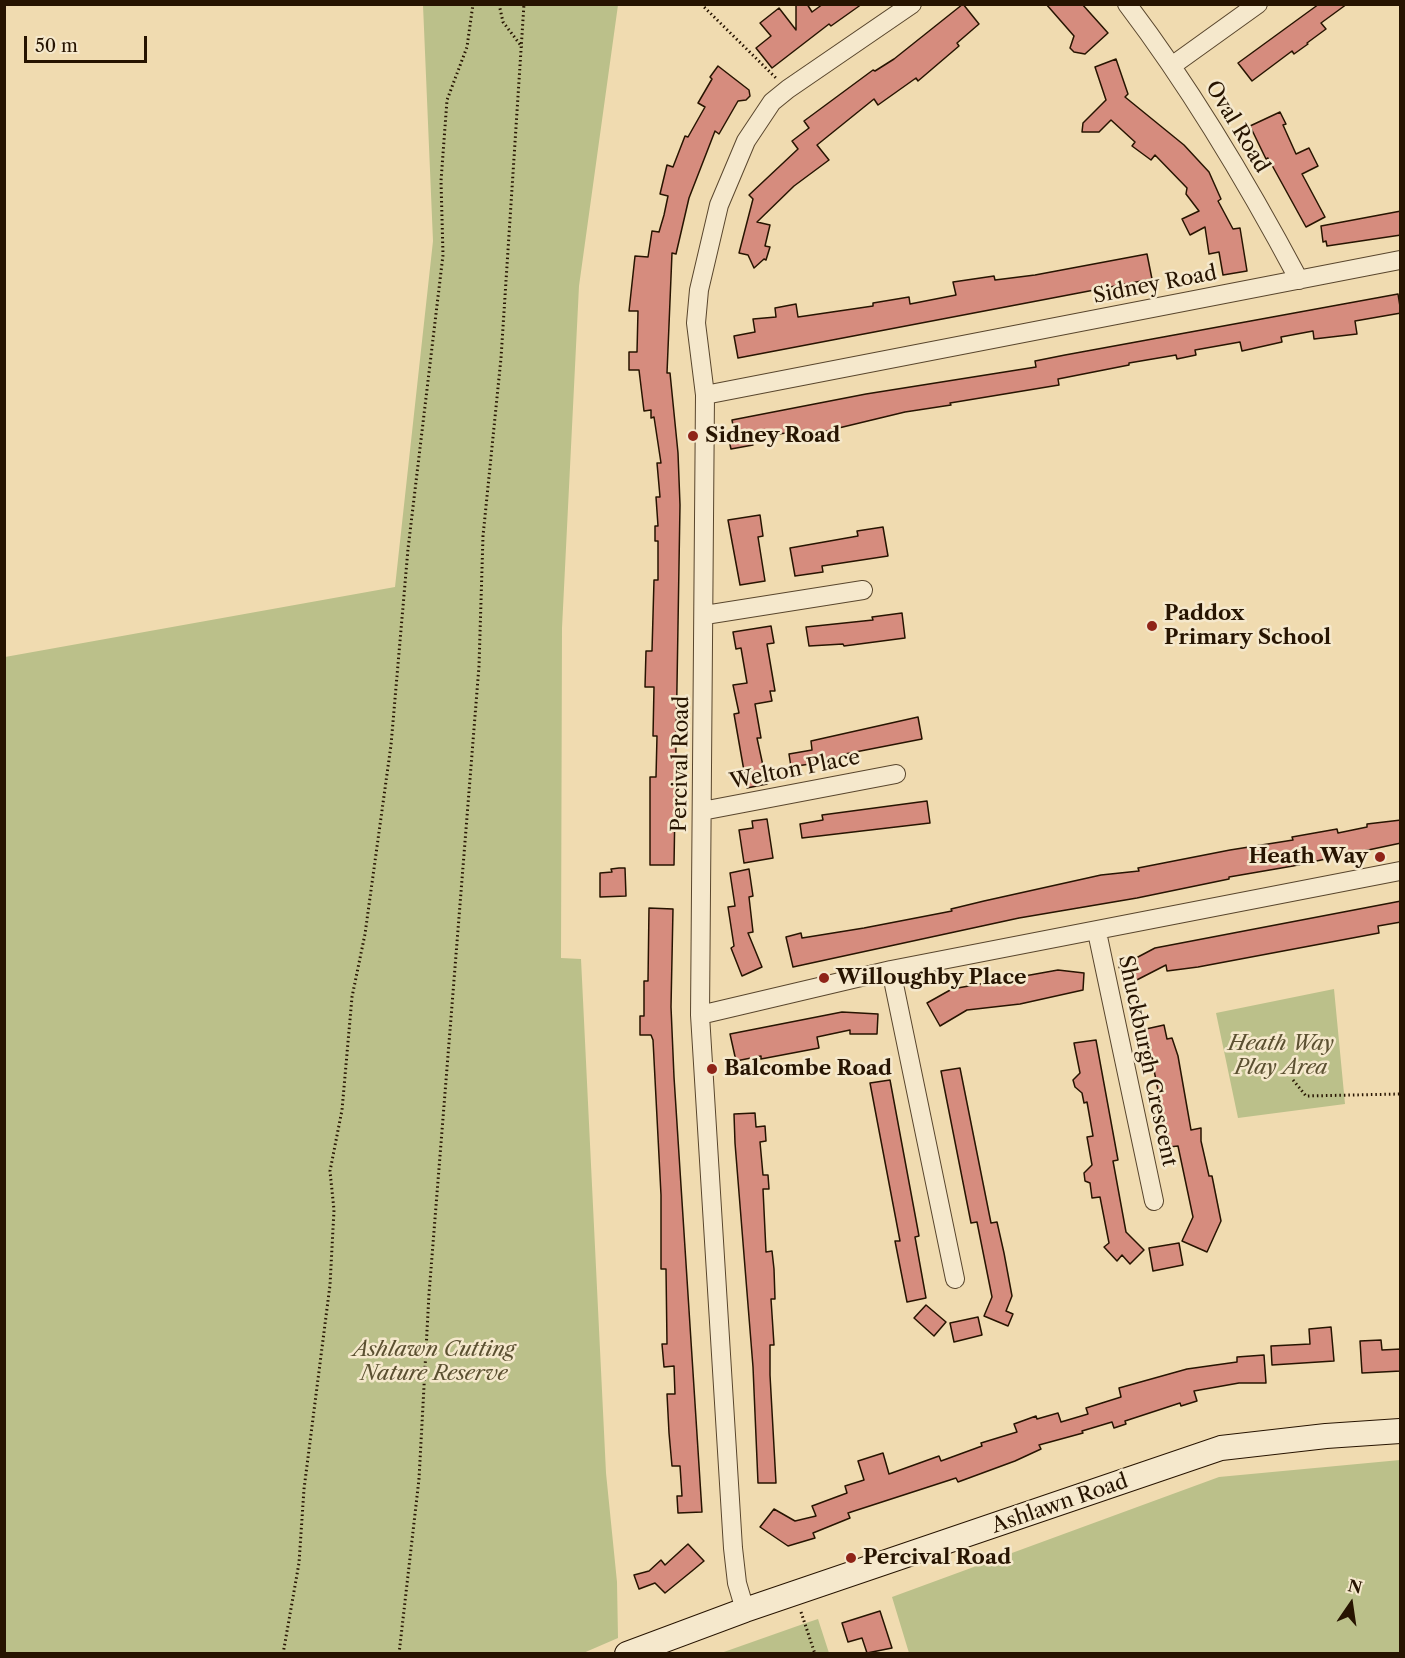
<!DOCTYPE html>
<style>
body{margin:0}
#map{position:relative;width:1405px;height:1658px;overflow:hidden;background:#f0dbb0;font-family:"Libre Caslon Text",serif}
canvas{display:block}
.frame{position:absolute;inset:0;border:6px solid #271401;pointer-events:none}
.north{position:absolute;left:1321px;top:1574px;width:60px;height:60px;-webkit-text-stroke:4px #f5e8cc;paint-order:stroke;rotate:13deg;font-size:16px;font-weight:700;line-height:24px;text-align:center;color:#271401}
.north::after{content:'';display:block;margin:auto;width:21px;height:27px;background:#271401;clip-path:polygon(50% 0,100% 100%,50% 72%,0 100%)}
.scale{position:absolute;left:24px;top:36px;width:123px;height:27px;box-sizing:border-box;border:3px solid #271401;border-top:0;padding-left:8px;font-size:18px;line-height:21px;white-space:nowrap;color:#271401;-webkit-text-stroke:4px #f5e8cc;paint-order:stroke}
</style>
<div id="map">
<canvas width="1405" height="1658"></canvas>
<div class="frame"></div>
<div class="north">N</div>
<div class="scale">50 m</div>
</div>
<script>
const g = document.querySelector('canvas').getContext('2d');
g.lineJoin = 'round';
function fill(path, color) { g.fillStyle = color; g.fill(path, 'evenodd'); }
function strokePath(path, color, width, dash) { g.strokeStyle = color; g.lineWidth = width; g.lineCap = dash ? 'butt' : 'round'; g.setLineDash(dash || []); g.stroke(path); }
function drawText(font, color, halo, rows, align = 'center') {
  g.font = font + ' "Libre Caslon Text",serif'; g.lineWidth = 5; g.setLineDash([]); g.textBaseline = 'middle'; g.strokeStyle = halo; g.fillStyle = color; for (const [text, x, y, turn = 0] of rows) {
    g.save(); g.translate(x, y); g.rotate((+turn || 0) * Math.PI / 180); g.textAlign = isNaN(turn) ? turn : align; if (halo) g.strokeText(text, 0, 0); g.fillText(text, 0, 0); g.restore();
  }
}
fill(new Path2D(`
 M423 5H618L579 286 562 628 561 958 581 959 606 1473 617 1582 618 1638 581 1654 5 1653V657L395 587 433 241Z
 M1334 989 1345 1104 1238 1118 1216 1013Z
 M1400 1460V1653H909L892 1597 1219 1477Z
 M818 1619 829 1653H721L806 1623Z`), '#bbc08a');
const building = new Path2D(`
 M796 4H807L812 12 823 4H862L831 26 829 24 772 68 756 48 771 36 760 23 779 8 796 30Z
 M963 4 979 24 957 43 959 46 918 81 916 78 878 105 874 99 817 145 829 160 794 186 757 222 770 225 765 246 770 247 766 260 764 259 754 268 748 255 739 253 753 199 749 195 798 149 792 141 809 128 804 121 873 70 875 71 894 59Z
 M1046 4H1082L1108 33 1085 54 1074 52 1070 48 1074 36Z
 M1319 4H1347L1321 23 1326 29 1307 43 1308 44 1294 54 1292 51 1252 81 1238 63Z
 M1116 59 1128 94 1125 97 1184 145 1209 172 1221 199 1218 201 1233 229 1240 228 1247 271 1223 275 1219 252 1209 254 1205 227 1190 235 1182 219 1199 211 1186 194 1187 188 1155 155 1151 160 1132 146 1135 142 1111 120 1099 132H1082L1083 123 1106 100 1095 67Z
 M718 66 749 90 750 96 746 100 738 101 719 134 715 131 689 198 676 254 672 253 667 373H670L678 453 680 505 674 865H650V777H656L657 736H653L654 687H645L646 651H652L654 580H658V541H655V526H658L656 497H660L657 463H661L654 417 651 418V410L644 411 639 370H629V352H637L638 311H629L635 256 648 257 652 231 659 232 664 215 668 196 660 194 667 165 673 167 685 136 688 137 705 107 698 103 712 79 710 77Z
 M1280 112 1286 124 1283 125 1296 154 1309 148 1318 166 1302 174 1325 217 1306 227 1268 158 1266 159 1250 126Z
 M1401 211V235L1327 246 1326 241 1323 242 1321 226Z
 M1147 254 1152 279 738 358 734 336 755 332 753 319 776 317 775 308 796 304 798 317 873 306V303L909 297 910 304 956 295 953 282 994 276 995 280 1035 275Z
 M1398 294 1401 313 1355 321 1357 334 1314 339 1313 331 1281 337 1282 342 1242 351 1240 342 1195 350 1196 355 1177 359 1176 355 1129 363V365L1058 379 1059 385 950 403 951 405 905 412 818 433 801 436 800 431 751 438 753 445 731 449 727 432 734 430 732 420 866 394 1036 367 1035 361 1065 355Z
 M760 515 763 536 758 537 765 581 740 585 728 520Z
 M883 527 888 556 822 566 823 572 795 576 790 548 858 536 857 531Z
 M902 613 905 638 844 646 843 644 809 646 806 627 873 620 872 617Z
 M771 626 774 643 767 644 775 691H770L772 701 755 704 761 738H757L767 784 747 788 734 714 739 713 733 685 747 683 741 648 736 649 733 632Z
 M918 717 922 739 840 755 841 759 791 767 789 754 812 750 811 741Z
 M927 801 930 823 802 838 800 824 823 820 822 815Z
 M767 819 773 858 744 863 739 830 753 828 752 821Z
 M1401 820V843L1293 866 1229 877V879L1137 898 1019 918 793 967 786 937 801 933 802 938 864 928 952 911 951 909 984 901 1101 875 1139 871 1138 868 1230 850 1293 840 1292 837 1337 829 1338 833 1367 827V824Z
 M619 868H625L626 896 600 897V873L612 872 611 869Z
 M749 869 753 896 749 897 753 932 748 933 762 967 742 976 731 948 734 946 728 907 735 906 730 873Z
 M1401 901V922L1378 926 1379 933 1198 967 1167 971 1166 965 1127 985 1119 967 1155 948Z
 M649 908 673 909 671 1007 674 1077 702 1512 678 1513 677 1496H682L680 1466H672L669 1433 667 1394H675L674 1366 664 1367 662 1344H667L666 1269H661V1195L653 1040 651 1035H640V1016H644V981H648Z
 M1058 970 1084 973 1083 990 1020 1004 967 1010 940 1026 927 1003 952 989Z
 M842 1012 878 1014 877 1034H850V1030L817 1037 819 1048 761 1059V1056L736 1061 730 1034Z
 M1164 1025 1167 1039 1172 1038 1178 1056 1191 1130 1201 1128V1141L1209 1176H1212L1221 1221 1207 1252 1182 1241 1193 1217 1178 1146 1169 1147 1146 1029Z
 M1096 1040 1118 1160 1113 1161 1126 1232 1144 1250 1130 1264 1122 1255 1117 1261 1104 1247 1109 1243 1100 1197 1092 1198 1090 1183 1085 1181 1084 1173 1092 1165 1087 1137 1093 1136 1087 1102 1084 1103 1082 1093 1075 1087 1073 1080 1080 1073 1074 1043Z
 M960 1068 991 1223 997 1222 1004 1253 1012 1296 1006 1311 1013 1314 1008 1326 984 1316 992 1297 977 1222 971 1223 941 1071Z
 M890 1080 919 1236 915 1237 926 1298 907 1302 895 1241H900L870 1083Z
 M755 1113 756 1127 765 1126 766 1141 760 1142 763 1175H768L769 1189H763L766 1252 772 1251 774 1269 775 1299H771L774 1345H770V1375L776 1483H758L753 1367 735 1143 734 1114Z
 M1179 1243 1183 1265 1153 1271 1149 1248Z
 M926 1305 946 1322 934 1336 914 1318Z
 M978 1317 982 1335 954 1342 950 1323Z
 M1331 1327 1334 1361 1272 1365 1271 1346 1310 1344 1309 1329Z
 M1381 1340 1382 1350 1401 1349V1371L1362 1373 1360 1341Z
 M1264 1355 1266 1383H1239L1194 1391 1197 1401 1181 1406 1180 1403 1125 1421 1126 1424 1114 1428 1112 1422 1082 1431 1083 1433 1039 1445 1041 1449 1015 1461 958 1482 956 1478 848 1513 850 1518 813 1533 815 1538 788 1546 760 1527 774 1509 795 1521 816 1516 812 1506 847 1493 845 1486 864 1480 858 1461 883 1453 889 1474 939 1456 941 1461 982 1446 981 1443 1017 1432 1014 1424 1036 1416 1037 1419 1058 1413 1061 1422 1088 1414 1086 1408 1121 1397 1119 1388 1187 1369 1237 1362V1357Z
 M688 1544 704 1561 692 1571 665 1593 655 1583 639 1589 634 1575 649 1571 661 1560 665 1565Z
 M880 1611 892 1648 867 1653 862 1638 848 1642 842 1623Z`);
fill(building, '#d68c7e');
strokePath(building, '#271401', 1.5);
const minor = new Path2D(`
 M1127 4C1193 91 1248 184 1299 280
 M1173 65 1258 4
 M705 395 1400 260
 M705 615 863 590
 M702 811 896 774
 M1097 932 1154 1201
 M891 970 955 1279
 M700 1015 891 970 1400 871
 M745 1610 737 1583 733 1548 700 1015 705 395 696 323 699 290 719 205 746 141 772 102 788 89 912 4`);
const secondary = new Path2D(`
 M627 1654 745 1610 1221 1448 1326 1436 1400 1431`);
strokePath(minor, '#59462d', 20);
strokePath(secondary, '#271401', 26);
strokePath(new Path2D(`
 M499 4 503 22 522 47
 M701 4 777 79
 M1293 1080 1306 1096 1400 1094
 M801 1612 815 1654
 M283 1654 299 1563 304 1489 330 1285 334 1210 330 1171 342 1110 352 997 365 934 391 745 408 549 443 255 441 181 447 100 467 47 473 4
 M399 1654 419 1479 429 1294 479 666 483 536 501 358 524 4`), '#271401', 3, [1.5, 3]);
strokePath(minor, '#f5e8cc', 18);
strokePath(secondary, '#f5e8cc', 24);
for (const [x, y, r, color] of [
 [693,436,6,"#8f2418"],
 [1152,626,6,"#8f2418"],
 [1380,857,6,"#8f2418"],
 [824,978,6,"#8f2418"],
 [712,1069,6,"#8f2418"],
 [851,1558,6,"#8f2418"]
]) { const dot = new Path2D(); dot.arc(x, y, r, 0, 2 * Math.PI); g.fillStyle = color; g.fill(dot); strokePath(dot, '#f5e8cc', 2); }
drawText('21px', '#271401', '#f5e8cc', [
 ["Oval Road",1237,127,59],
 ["Sidney Road",1155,285,-11],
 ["Percival Road",681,764,-89],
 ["Welton Place",795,770,-11],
 ["Shuckburgh Crescent",1147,1061,78],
 ["Ashlawn Road",1060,1504,-19]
]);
drawText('bold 21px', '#271401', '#f5e8cc', [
 ["Sidney Road",705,436],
 ["Paddox",1164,614],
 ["Primary School",1164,638],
 ["Heath Way",1368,857,"right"],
 ["Willoughby Place",836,978],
 ["Balcombe Road",724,1069],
 ["Percival Road",863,1558]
], 'left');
drawText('italic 21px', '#5b5031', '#f5e8cc', [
 ["Heath Way",1281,1044],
 ["Play Area",1281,1068],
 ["Ashlawn Cutting",434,1350],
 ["Nature Reserve",434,1374]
]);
</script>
